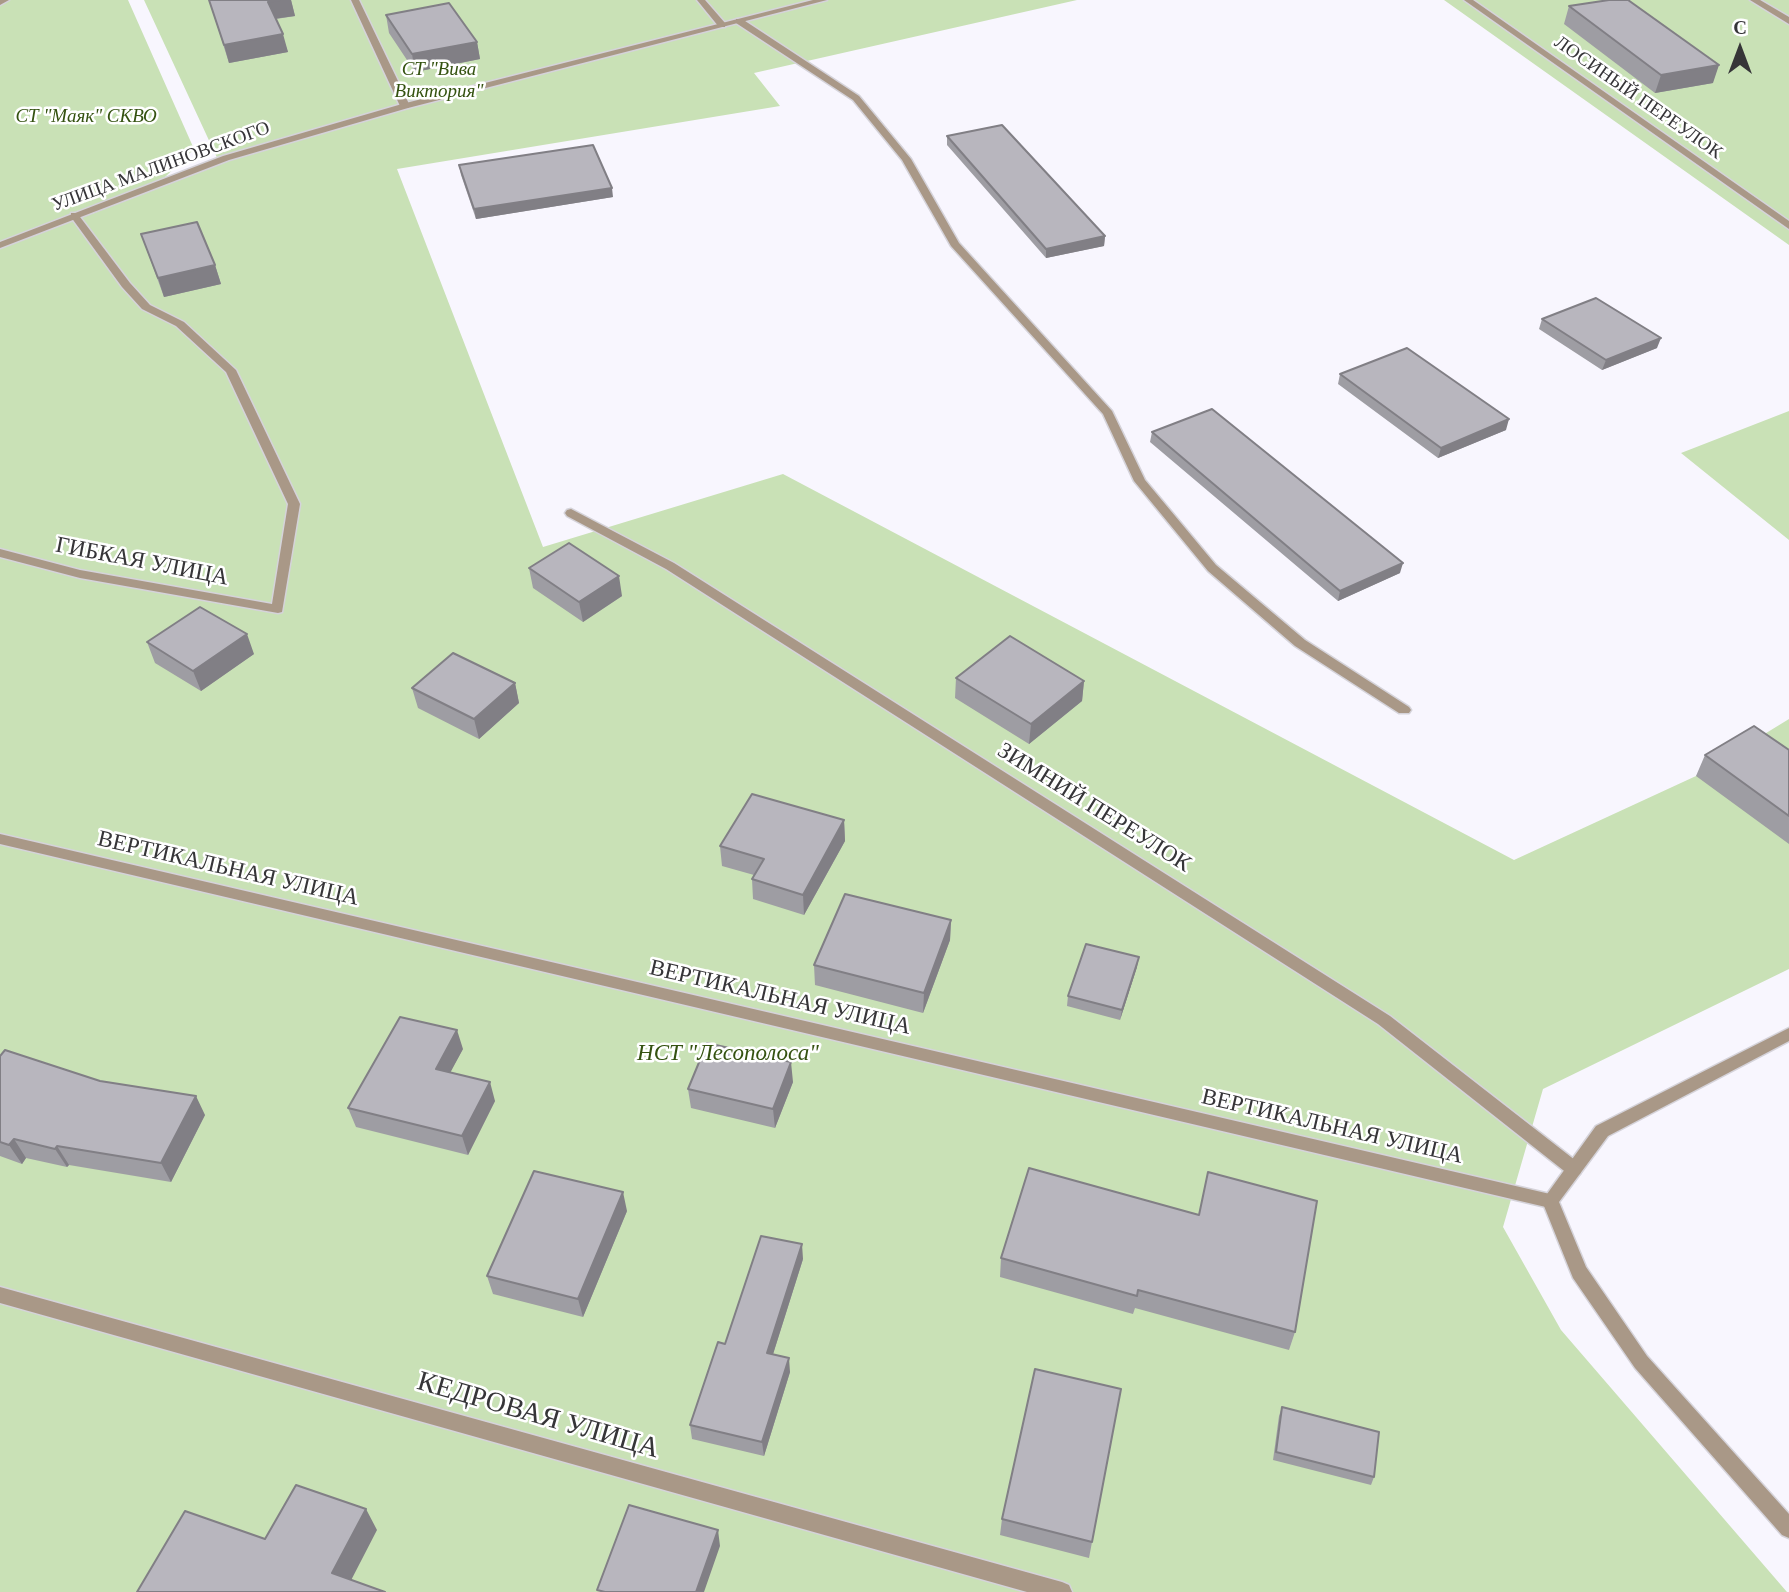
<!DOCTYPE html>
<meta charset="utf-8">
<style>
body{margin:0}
#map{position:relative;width:1789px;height:1592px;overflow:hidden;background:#f8f6fe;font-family:Georgia,serif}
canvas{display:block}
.north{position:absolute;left:1705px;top:14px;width:70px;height:70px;-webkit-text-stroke:5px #fff;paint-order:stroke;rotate:0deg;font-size:19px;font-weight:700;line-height:28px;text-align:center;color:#363538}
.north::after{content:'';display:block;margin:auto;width:24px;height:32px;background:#363538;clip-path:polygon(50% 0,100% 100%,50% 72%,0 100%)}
</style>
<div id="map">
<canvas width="1789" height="1592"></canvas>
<div class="north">С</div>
</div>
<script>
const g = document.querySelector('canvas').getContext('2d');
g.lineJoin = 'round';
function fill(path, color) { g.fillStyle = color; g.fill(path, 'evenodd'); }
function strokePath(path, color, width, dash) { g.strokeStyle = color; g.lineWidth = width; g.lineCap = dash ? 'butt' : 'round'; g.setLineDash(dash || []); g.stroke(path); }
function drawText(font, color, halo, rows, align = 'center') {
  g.font = font + ' Georgia,serif'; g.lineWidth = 5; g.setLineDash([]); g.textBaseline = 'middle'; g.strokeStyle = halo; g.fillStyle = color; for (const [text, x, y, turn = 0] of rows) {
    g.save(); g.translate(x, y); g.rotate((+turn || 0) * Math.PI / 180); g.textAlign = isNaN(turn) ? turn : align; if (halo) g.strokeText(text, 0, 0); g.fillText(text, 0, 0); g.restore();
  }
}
fill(new Path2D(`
 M0 0H128L194 149 161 181 0 242Z
 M144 0H1077L754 73 780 106 397 169 543 547 783 474 1514 860 1696 776 1789 719V969L1543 1089 1503 1227 1561 1330 1787 1592H0V246L94 213 219 162Z
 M1444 0H1789V245Z
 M1789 411V540L1681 453Z`), '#c9e1b6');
const service = new Path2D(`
 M0 0H9L0 5Z
 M351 0H359L410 106 408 108 400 106Z
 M697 0H705L725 23V27H719Z
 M1464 0H1473L1789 221V229Z
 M1750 0H1760L1789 17V24Z
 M736 19H742L859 96 911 159 959 243 1112 411 1145 480 1216 565 1305 640 1409 707 1411 710 1409 713H1399L1295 646 1208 571 1134 481 1103 414 951 246 902 160 853 100 736 23Z
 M71 213H77L130 283 150 305 184 322 236 370 300 504 282 612 278 613 80 578 0 557V549L80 570 272 604 288 504 226 372 176 326 142 309 122 287 71 217Z
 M571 509 674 563 1390 1016 1580 1164 1582 1169 1580 1174 1574 1176 1568 1174 1378 1024 666 569 567 516 565 513 567 510Z
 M0 834 1550 1194 1556 1196 1558 1201 1556 1206 1550 1208 0 844Z
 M0 1287 1062 1582 1069 1585 1072 1592H1027L0 1303Z`);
const minor = new Path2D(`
 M813 0H827L408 108 229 160 0 248V242L223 156 402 104Z
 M1789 1028V1041L1608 1136 1559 1202 1586 1267 1647 1356 1789 1514V1538L1782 1535 1635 1368 1573 1278 1542 1201 1596 1126Z`);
strokePath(service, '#d5d3da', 3);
strokePath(minor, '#d5d3da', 3);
fill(service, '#a99887');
fill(minor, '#a99887');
fill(new Path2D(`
 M209 0H291L295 16 276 19 288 52 229 63Z
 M1569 6 1713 83 1655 93 1564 24Z
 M386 15 477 42 480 59 415 72 389 33Z
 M947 136 1105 236 1104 246 1046 258 947 145Z
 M459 165 613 197 476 219 461 175Z
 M141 234 215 265 221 284 164 297Z
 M1542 319 1657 348 1602 370 1539 329Z
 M1340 374 1506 430 1438 458 1338 384Z
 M1152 432 1400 573 1338 601 1150 442Z
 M529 568 622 596 583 622 533 588Z
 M147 642 254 654 201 691 155 663Z
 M956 678 1084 681 1082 701 1029 744 955 698Z
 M515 683 519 703 479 739 418 708 412 688Z
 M1789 750V844L1696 776 1705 755Z
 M844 820 845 841 804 915 753 899 752 879 754 875 722 866 720 846Z
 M951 920 950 940 923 1013 815 985 814 965Z
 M1137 967 1120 1020 1067 1006 1068 996Z
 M463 1049 450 1072 495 1101 468 1155 356 1127 348 1108Z
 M0 1056 205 1115 171 1182 69 1165 67 1167 26 1158 22 1164 0 1156Z
 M793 1082 775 1128 691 1108 688 1089Z
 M1029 1168 1295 1332 1289 1350 1135 1308 1133 1314 1000 1277 1001 1258Z
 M627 1211 583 1317 493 1294 487 1276Z
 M803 1259 773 1354 790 1372 764 1456 692 1439 690 1425 725 1344Z
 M1121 1389 1089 1558 1000 1535 1002 1519Z
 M1282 1407 1374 1477 1371 1485 1273 1460 1279 1416Z`), '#9e9da3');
fill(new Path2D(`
 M280 0H291L295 16 273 19 268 2Z
 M283 34 288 52 229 63 224 45Z
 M477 42 480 59 415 72 412 54Z
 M1719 65 1713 83 1655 93 1661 75Z
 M612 188 613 197 476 219 474 209Z
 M1105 236 1104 246 1046 258V249Z
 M215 265 221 284 164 297 158 278Z
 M1661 338 1657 348 1602 370 1606 360Z
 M1509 419 1506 430 1438 458 1441 448Z
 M1403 563 1400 573 1338 601 1340 591Z
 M619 576 622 596 583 622 579 602Z
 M247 634 254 654 201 691 193 671Z
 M1084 681 1082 701 1029 744 1031 724Z
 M515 683 519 703 479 739 474 719Z
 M844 820 845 841 804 915 803 895Z
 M951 920 950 940 923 1013 924 993Z
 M1139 957 1137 967 1120 1020 1122 1010Z
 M457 1030 463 1049 442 1088 436 1069Z
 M791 1062 793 1082 775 1128 773 1109Z
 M490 1082 495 1101 468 1155 462 1136Z
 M196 1096 205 1115 171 1182 161 1163Z
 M14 1139 26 1158 22 1164 9 1145Z
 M57 1146 69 1165 67 1167 55 1149Z
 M623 1192 627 1211 583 1317 578 1299Z
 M802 1244 803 1259 769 1367 767 1353Z
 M789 1358 790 1372 764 1456 762 1442Z
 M366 1509 377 1530 345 1592 332 1573Z
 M718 1530 720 1546 704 1592H696Z`), '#817f85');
const building = new Path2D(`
 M209 0H280L268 2 283 34 224 45Z
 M1609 0H1628L1719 65 1661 75 1569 6Z
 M449 3 477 42 412 54 386 15Z
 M1002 125 1105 236 1046 249 947 136Z
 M593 145 612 188 474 209 459 165Z
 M197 222 215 265 158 278 141 234Z
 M1596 298 1661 338 1606 360 1542 319Z
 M1407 348 1509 419 1441 448 1340 374Z
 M1212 409 1403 563 1340 591 1152 432Z
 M569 543 619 576 579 602 529 568Z
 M200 607 247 634 193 671 147 642Z
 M1010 636 1084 681 1031 724 956 678Z
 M453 653 515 683 474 719 412 688Z
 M1754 726 1789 750V816L1705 755Z
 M752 794 844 820 803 895 752 879 764 859 720 846Z
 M845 894 951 920 924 993 814 965Z
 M1086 944 1139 957 1122 1010 1068 996Z
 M400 1017 457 1030 436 1069 490 1082 462 1136 348 1108Z
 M707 1043 791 1062 773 1109 688 1089Z
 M5 1050 100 1081 196 1096 161 1163 57 1146 55 1149 14 1139 9 1145 0 1142V1056Z
 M1029 1168 1199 1215 1208 1172 1317 1201 1295 1332 1138 1290 1137 1296 1001 1258Z
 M534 1171 623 1192 578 1299 487 1276Z
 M761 1236 802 1244 767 1353 789 1358 762 1442 690 1425 718 1342 725 1344Z
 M1035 1369 1121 1389 1092 1542 1002 1519Z
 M1282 1407 1379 1432 1374 1477 1276 1452Z
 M296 1485 366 1509 332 1573 385 1592H137L185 1511 265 1539Z
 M629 1505 718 1530 696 1592H605L597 1590Z`);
fill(building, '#b8b6be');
strokePath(building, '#817f85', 2);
drawText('italic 19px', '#345210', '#fff', [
 ["СТ \"Вива",439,70],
 ["Виктория\"",439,92],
 ["СТ \"Маяк\" СКВО",86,117]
]);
drawText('19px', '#363538', '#fff', [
 ["ЛОСИНЫЙ ПЕРЕУЛОК",1638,98,35],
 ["УЛИЦА МАЛИНОВСКОГО",161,167,-20]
]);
drawText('23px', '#363538', '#fff', [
 ["ГИБКАЯ УЛИЦА",142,562,11],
 ["ЗИМНИЙ ПЕРЕУЛОК",1094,808,32],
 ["ВЕРТИКАЛЬНАЯ УЛИЦА",228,869,13],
 ["ВЕРТИКАЛЬНАЯ УЛИЦА",780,998,13],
 ["ВЕРТИКАЛЬНАЯ УЛИЦА",1332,1127,13]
]);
drawText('italic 23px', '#345210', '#fff', [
 ["НСТ \"Лесополоса\"",728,1054]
]);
drawText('28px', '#363538', '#fff', [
 ["КЕДРОВАЯ УЛИЦА",538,1416,16]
]);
</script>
